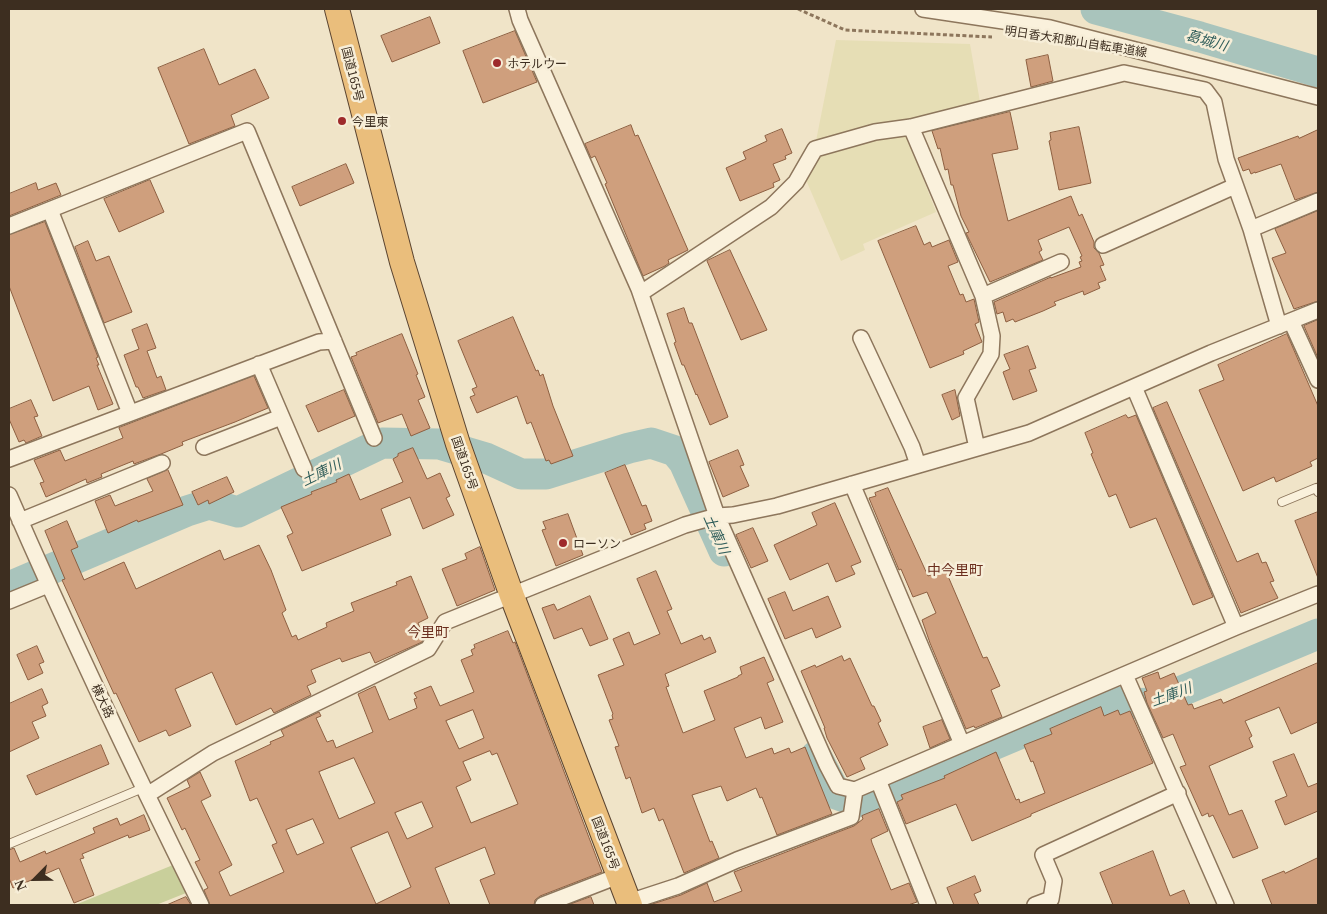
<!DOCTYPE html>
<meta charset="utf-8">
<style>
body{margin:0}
#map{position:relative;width:1327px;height:914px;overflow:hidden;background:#f0e4c8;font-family:Georgia,serif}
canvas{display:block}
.frame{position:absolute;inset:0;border:10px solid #3d2e20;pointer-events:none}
.north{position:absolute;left:10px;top:854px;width:50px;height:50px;-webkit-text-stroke:4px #f7eed8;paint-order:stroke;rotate:247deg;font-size:14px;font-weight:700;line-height:20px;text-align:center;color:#3d2e20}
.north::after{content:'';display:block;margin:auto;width:18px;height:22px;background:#3d2e20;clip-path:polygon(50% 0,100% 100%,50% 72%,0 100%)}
</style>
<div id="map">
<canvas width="1327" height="914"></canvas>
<div class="frame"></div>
<div class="north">N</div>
</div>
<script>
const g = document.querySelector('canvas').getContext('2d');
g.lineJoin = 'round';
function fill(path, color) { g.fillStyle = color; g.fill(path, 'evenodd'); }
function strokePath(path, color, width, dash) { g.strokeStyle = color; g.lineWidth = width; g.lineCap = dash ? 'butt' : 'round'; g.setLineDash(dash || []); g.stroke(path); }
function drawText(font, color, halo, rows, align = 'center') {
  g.font = font + ' Georgia,"Noto Sans JP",serif'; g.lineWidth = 5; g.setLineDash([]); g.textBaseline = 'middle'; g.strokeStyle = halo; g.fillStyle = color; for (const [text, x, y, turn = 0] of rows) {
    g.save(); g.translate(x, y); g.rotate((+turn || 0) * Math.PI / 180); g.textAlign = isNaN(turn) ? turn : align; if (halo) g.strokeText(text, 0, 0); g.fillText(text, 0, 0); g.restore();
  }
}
fill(new Path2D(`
 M836 40 970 44 980 102 923 118 816 141Z
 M907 136 936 212 863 244 865 250 841 261 806 180 819 154 876 139Z`), '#e6deb5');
fill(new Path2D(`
 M173 865 186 893 156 905H75Z`), '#c9cf9b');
strokePath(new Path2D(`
 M1096 9 1200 37 1318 72
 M9 587 187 511 209 504 238 512 382 443 439 444 486 458 521 474H546L629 448 651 443 675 451 684 462 724 551
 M816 756 836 794 858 802 1102 699 1128 704 1153 703 1318 634`), '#a9c4bc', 31);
const building = new Path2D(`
 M430 17 440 43 392 62 381 36Z
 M515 31 537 82 483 103 463 51Z
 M204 49 219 85 255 69 269 98 231 115 235 126 189 144 158 68Z
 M1048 55 1053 81 1031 87 1026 60Z
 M1010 112 1018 149 992 154 1008 221 1071 196 1079 216 1082 214 1094 242V248L1099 253 1104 265 1100 266 1106 280 1098 283 1100 288 1084 295 1083 291 1054 302 1056 305 1043 311 1015 322 1013 319 1006 322 1003 312 997 314 994 302 1051 277V278L1081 267 1079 262 1082 261 1080 257 1082 256 1069 227 1038 240 1042 250 1039 252 1043 260 990 282 966 233 969 232 961 216 953 185H951L948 169 945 170 940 148 938 149 932 131Z
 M631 125 635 136 638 135 688 250 668 260 669 263 665 266 643 276 605 184 607 183 595 156 591 158 585 144Z
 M1079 127 1091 183 1059 190 1049 141 1051 140 1050 133Z
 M782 129 792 153 785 156 786 159 773 164 780 180 773 183 774 187 740 201 726 168 746 159 743 152 767 141 765 136Z
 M1318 130V192L1295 200 1281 164 1255 173V172L1251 174 1249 169 1243 171 1238 158 1298 136 1299 138Z
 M346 164 354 183 300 206 292 187Z
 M150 180 164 212 119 232 104 199Z
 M36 183 38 190 56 183 61 195 9 216V194Z
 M1318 211V301L1294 309 1272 258 1286 253 1275 229Z
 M45 222 98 357 96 358 99 365H97L113 404 98 410 89 386 53 401 9 286V235Z
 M916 226 924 245 930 242 932 247 949 240 958 262 948 266 960 295 963 294 966 302 974 299 979 322 975 324 982 342 963 351 964 354 930 368 878 241Z
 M88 241 96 261 109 256 132 312 104 323 75 247Z
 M730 250 767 330 741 340 707 261Z
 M684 308 689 323H692L728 417 710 425 697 394 696 395 684 365H682L674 343 676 342 667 314Z
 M513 317 536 371 538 370 540 376 543 374 553 406 573 456 551 464 549 460 546 461 531 422 527 424 517 396 477 413 470 397 475 395 472 389 477 387 458 341Z
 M1318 320V358L1304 326Z
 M147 324 156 348 147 351 157 378 161 376 166 390 143 398 138 387H136L124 355 139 349 132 330Z
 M402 334 418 374 416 375 425 397 418 400 430 428 411 436 402 414 378 423 351 357 357 355 356 353Z
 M1287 334 1318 406V458L1310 462 1312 466 1276 482 1274 477 1243 491 1199 390 1224 380 1218 365Z
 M1028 346 1036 368 1029 370 1037 391 1013 400 1003 372 1010 369 1004 355Z
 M254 376 268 408 235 422 182 442 183 445 161 454 134 464 133 461 101 474 102 477 87 483 86 479 46 497 40 483 44 482 34 460 60 450 65 461 123 438 119 428Z
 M344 390 355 416 318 432 306 406Z
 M955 390 960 416 952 420 942 395Z
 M31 400 38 416 34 417 42 436 26 443 24 440 19 442 9 419V409Z
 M1167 402 1237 562 1258 553 1262 563 1266 562 1274 581 1270 582 1278 598 1241 613 1153 408Z
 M1126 415 1128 418 1136 415 1213 597 1193 605 1156 518 1130 528 1116 494 1109 497 1091 454 1093 453 1085 433Z
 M413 448 427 479 440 473 450 496 446 498 454 515 423 529 410 497 381 509 391 535 302 571 287 536 293 533 281 507 312 494 311 492 337 482 336 480 349 474 360 500 403 482 393 459 398 456V454Z
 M738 450 744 465 740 466 749 486 723 497 709 462Z
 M625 465 642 506 646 505 652 521 644 524 646 529 631 535 605 473Z
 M168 470 183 505 138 522 137 520 108 533 95 501 110 495 115 506 153 491 147 479Z
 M227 477 234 492 209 504 208 500 198 505 192 492Z
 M888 488 928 576 945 569 983 658 987 657 1000 686 991 690 1002 717 975 728 974 726 966 729 930 643 922 620 936 613 927 592 913 597 901 569 899 570 869 498 876 496 875 493Z
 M835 503 861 562 851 566 855 574 836 582 828 563 790 580 774 545 817 525 812 513Z
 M1318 512V578L1295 521Z
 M568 514 583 555 556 566 542 530 546 529 543 522Z
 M67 521 78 547 71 550 84 580 124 562 136 589 220 550 224 560 259 545 271 570 286 610 282 613 292 637 296 635 298 640 327 627 326 623 354 611 351 603 397 585 396 582 411 576 428 618 418 623 424 638 422 642 375 663 370 652 342 662 340 658 311 670 316 682 307 686 311 695 274 713 271 708 236 725 212 672 175 689 191 726 169 736 166 730 139 742 116 693 114 694 62 580 65 579 45 531Z
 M753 528 768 561 751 568 736 535Z
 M480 547 495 590 457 606 442 569 467 559 465 554Z
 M656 571 672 609 667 611 681 644 702 635 704 640 710 637 716 652 665 674 669 686 666 687 683 733 715 720 704 691 738 677V676L742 674 740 667 764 657 774 680 767 683 783 722 765 729 761 717 734 728 746 758 772 748 774 754 789 748 791 753 805 747 832 814 777 835 762 797 760 798 756 788 727 801 721 786 692 795 710 842 712 841 719 858 684 873 663 819 659 821 654 808 642 813 630 777 626 779 615 747 619 746 609 720 613 719 612 715 613 714 598 675 624 665 613 639 629 632 634 645 660 634 637 579Z
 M785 592 793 611 828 596 841 627 816 638 812 628 785 639 768 599Z
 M590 596 608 639 590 646 582 628 554 639 542 608 554 604 557 610Z
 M508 631 513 643 515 642 602 872 540 896 535 900 534 905H490L480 880 495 874 485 847 435 868 450 905H210L204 890 208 888 195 862 200 860 185 828 182 830 167 798 190 787 187 780 200 772 211 796 201 801 232 865 219 872 230 896 284 872 272 845 277 843 257 798 250 801 235 761 271 744 270 742 284 736 281 730 319 712 321 716 316 718 327 742 333 740 336 748 373 732 358 694 375 686 389 720 417 708 414 699 417 698 414 693 431 686 440 706 474 692 461 660 473 655 471 650 475 648 474 645ZM473 710 484 738 459 749 446 721ZM490 751 492 755 497 753 518 804 471 823 456 787 471 780 463 762ZM354 758 375 803 339 819 319 772ZM422 802 433 827 407 839 395 813ZM313 819 324 843 297 855 286 830ZM388 832 411 887 376 904 351 848Z
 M37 646 44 662 39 664 43 673 28 680 17 655Z
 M842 656 844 661 850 658 872 706H874L881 721 878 723 888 745 860 758 865 769 847 777 827 738 824 728H825L801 671 815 665 816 667Z
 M1318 663V722L1291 734 1279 707 1275 709 1245 721 1252 736 1249 738 1253 747 1209 766 1229 815 1242 810 1258 848 1233 858 1213 815 1209 817 1208 813 1202 816 1180 767 1186 765 1173 734 1163 738 1147 703 1144 692 1147 691 1142 678 1158 672 1160 679 1174 673 1188 705 1192 704 1194 709 1221 699 1223 703Z
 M42 689 48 703 42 706 46 716 32 722 39 738 9 752V704Z
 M1101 707 1104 716 1118 710 1120 715 1130 711 1153 763 1031 814V816L972 841 956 804 906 824 897 802 903 799 901 795 945 778 944 776 996 752 1016 800 1019 799 1020 803 1045 793 1033 761 1031 762 1024 745 1052 734 1050 729Z
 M942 720 950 739 930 748 923 727Z
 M101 745 109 764 36 795 27 776Z
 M1294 754 1308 787 1318 783V811L1285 825 1275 801 1287 796 1273 762Z
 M879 809 888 831 871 839 872 843 891 890 909 883 917 902 908 905H649L681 895 707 883 714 902 742 891 734 872 854 826 863 819 862 816Z
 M144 815 150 830 129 838 128 835 82 854 84 858 80 859 94 895 74 903 59 868 13 888 9 878V850L14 848 20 862 45 851 46 854 95 833 93 828 117 818 120 825Z
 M1153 851 1170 896 1184 890 1190 905H1113L1100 873Z
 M1318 858V905H1272L1262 880 1284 871 1285 873Z
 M975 876 981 891 974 894 979 905H954L947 888Z
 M186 897 191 905H167Z
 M591 897 594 905H568Z`);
fill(building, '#cf9f7d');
strokePath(building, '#8d5f41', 1);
const service = new Path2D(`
 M1282 502 1316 488 1318 492
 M9 844 143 788`);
const minor = new Path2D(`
 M517 9 520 20 639 289 717 516 827 765 838 786 855 790 1236 627 1318 594
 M923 9 1050 28 1318 97
 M911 127 983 296 992 336 991 354 966 398 977 448
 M50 210 130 413
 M9 226 247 131 374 438
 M1251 229 1318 201
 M1103 245 1235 186
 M641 293 771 207 796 182 815 149 875 132 911 127 1124 73 1205 90 1214 102 1226 159 1251 229 1279 326
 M983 296 1061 262
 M1291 321 1318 380
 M861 338 912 447 918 465
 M259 364 304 469
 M1134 387 1236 627
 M204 447 281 417
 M9 459 319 342 334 341
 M852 484 962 744
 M9 495C69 633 134 770 201 905
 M20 521 162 463
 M9 601 48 585
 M1125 675 1226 905
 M878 780 928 905
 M147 795 213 753 428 649 445 622 685 525 717 516 733 515 777 506 1029 433 1211 353 1318 310
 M629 902 678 886 737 860 851 817 855 790
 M543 905 618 876
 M1035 905 1051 899 1054 881 1043 855 1178 793`);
const trunk = new Path2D(`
 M337 9 402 262 458 444 512 596 630 905`);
strokePath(service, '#8d765c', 10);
strokePath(minor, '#8d765c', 18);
strokePath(trunk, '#5b4430', 26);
strokePath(new Path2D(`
 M798 9 845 30 992 37`), '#8d765c', 3, [4, 2.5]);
strokePath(service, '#faf1dc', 8);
strokePath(minor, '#faf1dc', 15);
strokePath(trunk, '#eabe7c', 24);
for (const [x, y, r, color] of [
 [497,63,5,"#9e2a2b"],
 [342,121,5,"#9e2a2b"],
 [563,543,5,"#9e2a2b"]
]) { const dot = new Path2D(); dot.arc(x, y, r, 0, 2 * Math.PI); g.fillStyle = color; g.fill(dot); strokePath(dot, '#f7eed8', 2); }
drawText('12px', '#3d2e20', '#f7eed8', [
 ["明日香大和郡山自転車道線",1076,41,9],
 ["国道165号",353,74,76],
 ["国道165号",465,463,71],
 ["横大路",103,701,65],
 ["国道165号",606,843,69]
]);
drawText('12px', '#3d2e20', '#f7eed8', [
 ["ホテルウー",507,63],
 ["今里東",352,121],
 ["ローソン",573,543]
], 'left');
drawText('italic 14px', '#2f5d5a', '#f7eed8', [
 ["葛城川",1207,40,16],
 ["土庫川",321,472,-26],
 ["土庫川",717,534,66],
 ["土庫川",1171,694,-20]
]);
drawText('14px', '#6b2e1e', '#f7eed8', [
 ["中今里町",955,570],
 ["今里町",428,632]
]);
</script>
